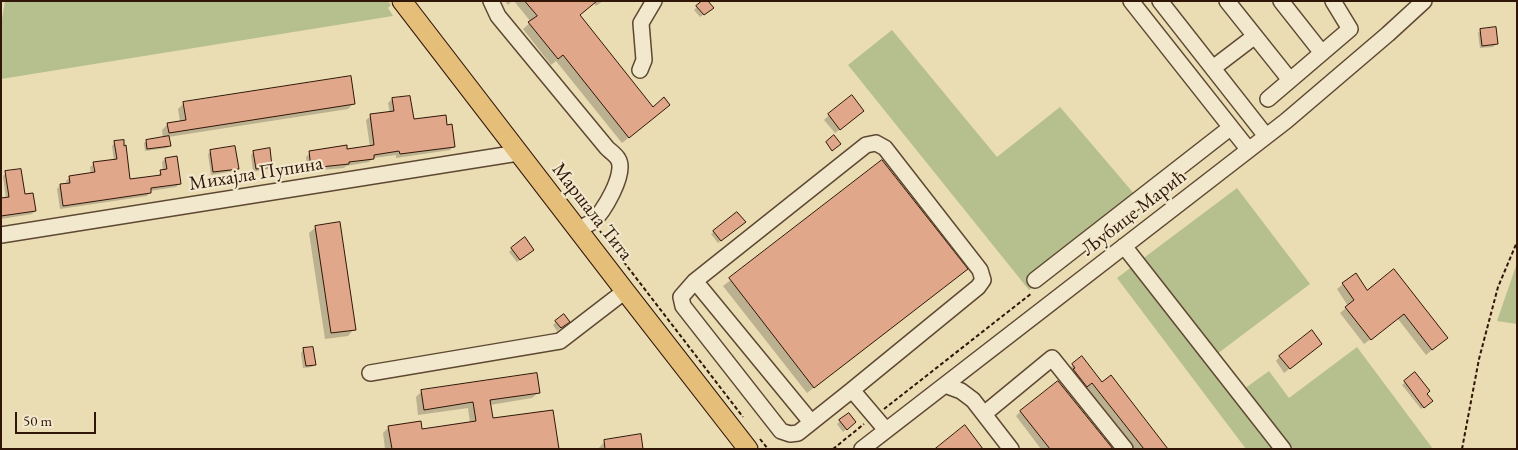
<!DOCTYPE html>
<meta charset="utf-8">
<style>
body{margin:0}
#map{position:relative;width:1518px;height:450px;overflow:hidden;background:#eadcb3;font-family:"EB Garamond",serif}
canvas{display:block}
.frame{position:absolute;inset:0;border:2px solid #301607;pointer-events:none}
.scale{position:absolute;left:15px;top:412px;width:81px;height:22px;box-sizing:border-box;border:2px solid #301607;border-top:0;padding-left:6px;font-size:15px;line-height:18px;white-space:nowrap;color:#301607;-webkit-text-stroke:4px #f1e8ce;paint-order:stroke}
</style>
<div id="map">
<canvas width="1518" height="450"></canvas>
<div class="frame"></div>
<div class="scale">50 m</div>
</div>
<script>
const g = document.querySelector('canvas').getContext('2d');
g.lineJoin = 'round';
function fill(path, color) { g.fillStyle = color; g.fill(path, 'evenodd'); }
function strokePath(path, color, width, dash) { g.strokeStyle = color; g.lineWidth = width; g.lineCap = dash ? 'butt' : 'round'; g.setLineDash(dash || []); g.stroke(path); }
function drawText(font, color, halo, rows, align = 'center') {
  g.font = font + ' "EB Garamond",serif'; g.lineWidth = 4.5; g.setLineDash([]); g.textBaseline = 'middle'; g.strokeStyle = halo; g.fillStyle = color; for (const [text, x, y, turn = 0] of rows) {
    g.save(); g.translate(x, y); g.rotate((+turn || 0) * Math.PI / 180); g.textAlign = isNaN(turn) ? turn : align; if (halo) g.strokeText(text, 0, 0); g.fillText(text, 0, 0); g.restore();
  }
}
fill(new Path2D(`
 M5 1H388L391 5 388 8 393 16 1 79V25Z
 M892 30 997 157 1060 107 1142 203 1029 290 848 65Z
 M1237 188 1310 284 1217 354 1244 389 1269 371 1289 398 1357 347 1433 449H1246L1117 278Z
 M1517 263V324L1497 321Z`), '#b6c08e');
fill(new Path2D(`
 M505 1H512L508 5Z
 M514 1H603L596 6 594 3 579 15 652 108 669 105 622 143 556 61 551 65 523 29 531 22Z
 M697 7 709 11 700 17 694 10Z
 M1481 30 1496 44 1493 47 1480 48 1478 33Z
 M392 99 413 121 446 126 454 146 450 150 396 158V155L373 158 369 162 346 166 344 168 308 171 306 157 310 153 370 147 366 120 371 116 390 113 388 103Z
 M184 103H354L348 109 168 137 170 145 167 148 145 151 144 143 147 141 163 138 162 130 168 124 180 122 178 109Z
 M829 115 858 116 835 133 824 120Z
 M115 142 129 181 158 176 161 171H163L162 162 165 159 180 183 176 187 150 191 147 196 60 209 57 189 60 185 67 184 66 181 70 177 91 174 90 167 94 164 114 161 112 146Z
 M211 151 237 168 234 171 211 175 208 154Z
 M254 152 271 166 268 169 253 172 251 155Z
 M882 162 966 269 807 393 723 286Z
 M6 173 35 211 32 214 1 219V199H6L3 176Z
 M737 213 742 224 718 243 711 234Z
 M316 227 354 329 348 336 325 339 309 233Z
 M512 249 530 253 517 262 509 252Z
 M1343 284 1367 292 1446 338 1426 355 1398 319 1364 344 1340 313 1348 306 1337 289Z
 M556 322 565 325 557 331 553 325Z
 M1316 348 1284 373 1276 361 1280 356Z
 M304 349 315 364 312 367 303 368 301 353Z
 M1082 358 1102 384 1167 449H1133L1086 388 1081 392 1066 371Z
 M1415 374 1428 404 1421 409 1402 385Z
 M422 391 539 392 532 398 490 405 492 420 558 449H385L383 433 389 427 421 430 470 423 468 408 418 415 416 397Z
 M1021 411 1111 449H1041L1016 416Z
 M840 421 851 425 843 432 837 424Z
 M605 441 642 449H598Z`), '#0003');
const building = new Path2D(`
 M525 1H597L580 15 653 107 664 97 670 105 629 138 563 55 558 59 528 22 537 16Z
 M702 1H708L714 8 704 15 696 6Z
 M1496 27 1498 44 1482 46 1480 29Z
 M351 76 355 104 169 133 167 123 186 120 183 102Z
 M852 95 864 111 840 130 828 114Z
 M410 96 414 119 446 115 447 125 452 124 455 147 400 154 399 151 374 155V159L349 162V164L311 168 309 151 347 145V149L374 145 370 114 394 111 392 98Z
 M834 135 841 144 832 151 826 142Z
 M169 136 171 146 147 149 146 140Z
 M124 140V146L126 145 130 179 161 175 160 170 167 169 165 158 177 156 181 184 151 188V193L63 206 60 184 70 183 69 176 95 172 93 162 117 159 114 141Z
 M235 146 239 169 213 172 210 150Z
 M270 148 272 167 256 169 253 151Z
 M882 160 968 269 814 388 729 278Z
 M21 169 25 194 33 193 36 211 1 216V198L9 197 5 171Z
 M737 212 746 222 721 241 713 231Z
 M340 222 356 330 331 333 315 226Z
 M525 237 534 250 520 260 511 248Z
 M1394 269 1448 338 1432 350 1404 314 1371 340 1345 307 1354 300 1342 283 1356 273 1367 290Z
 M564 314 570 322 561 328 555 321Z
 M1312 330 1322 344 1290 369 1279 356Z
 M313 347 316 365 306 366 303 348Z
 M1082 356 1102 382 1111 375 1168 449H1144L1092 383 1087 387 1073 369 1075 368 1072 364Z
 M1415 372 1430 391 1427 394 1433 401 1424 408 1404 381Z
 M537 373 540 393 490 400 493 418 553 410 559 449H392L388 426 421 421 422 429 476 421 473 402 424 410 421 390Z
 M1058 381 1113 449H1050L1020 411Z
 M849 413 856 422 847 430 839 420Z
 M965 425 983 449H935Z
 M641 434 643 449H605L604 440Z`);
fill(building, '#e0a78b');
strokePath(building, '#301607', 1);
const minor = new Path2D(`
 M491 1 498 16 607 148C610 151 616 155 618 159 627 173 603 213 592 222 587 225 582 227 578 230
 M1131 1 1248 149
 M1160 1 1266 136
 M1227 1 1290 80
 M1281 1 1322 53
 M1213 68 1255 36
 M640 70 644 60 641 23 654 1
 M1268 99 1350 29 1333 1
 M1 235 518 153
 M1124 246 1283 449
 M1035 280 1230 128
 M695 281 811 422
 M370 373 560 341 625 291
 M945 385 961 391 973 400 1011 449
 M852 390 798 433 790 434 781 431 683 306 681 297 695 281 866 145 876 143 885 148 980 270 983 280 978 287 852 390 886 430
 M984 414 1052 358 1125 449
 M862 449 1286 121 1388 34 1424 1`);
const major = new Path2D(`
 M402 1 625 291 748 449`);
strokePath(minor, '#5e4832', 18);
strokePath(major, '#301607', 21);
strokePath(new Path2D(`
 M600 231 743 417
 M884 409 1032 293
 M760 439 768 449
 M833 449 864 424
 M1462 449 1479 359 1498 287 1517 242`), '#301607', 2, [4, 2.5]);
strokePath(minor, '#f1e8ce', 15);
strokePath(major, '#e5be7a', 19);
drawText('20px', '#301607', '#f1e8ce', [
 ["Михајла Пупина",256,174,-9],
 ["Маршала Тита",592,212,52],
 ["Љубице Марић",1134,213,-38]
]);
</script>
